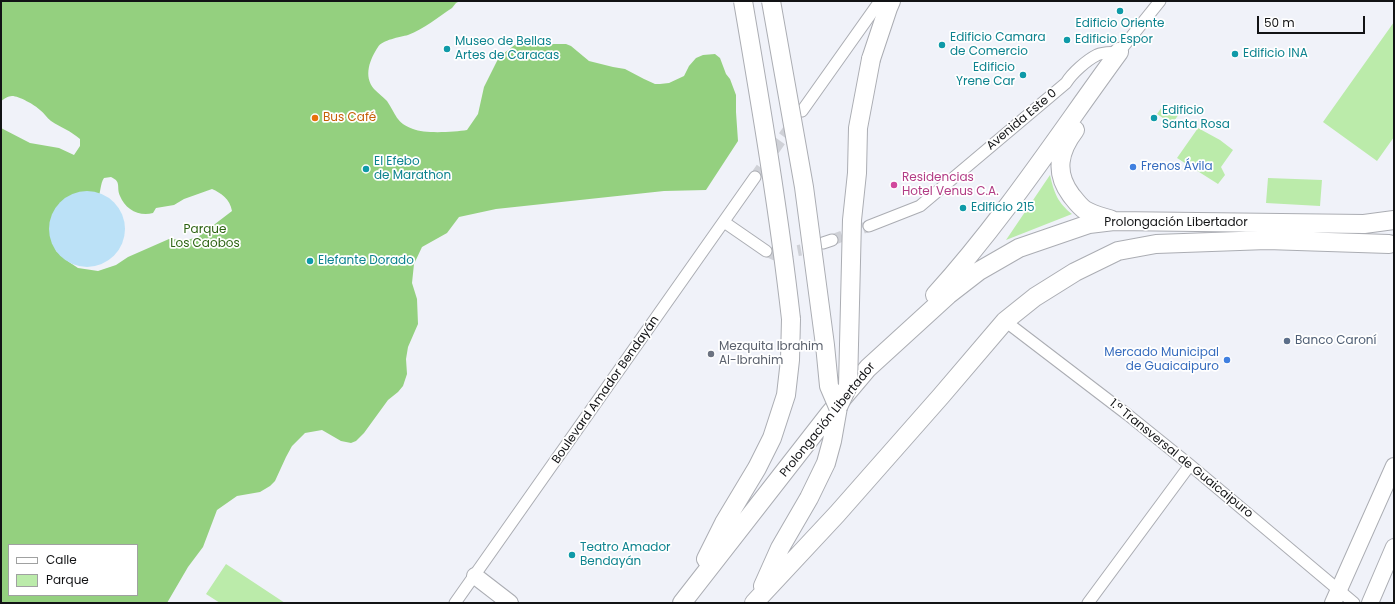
<!DOCTYPE html>
<meta charset="utf-8">
<style>
body{margin:0}
#map{position:relative;width:1395px;height:604px;overflow:hidden;background:#f0f2f9;font-family:Poppins,sans-serif}
canvas{display:block}
.frame{position:absolute;inset:0;border:2px solid #121315;pointer-events:none}
.legend{position:absolute;left:8px;top:544px;width:130px;height:52px;box-sizing:border-box;background:#fff;border:1px solid #a0a1a1;margin:0;padding:5px 7px;list-style:none;font-size:12px;color:#121315}
.legend li{display:flex;align-items:center;gap:8px;height:20px}
.legend b{width:20px;border:1px solid #a0a1a1}
.scale{position:absolute;left:1257px;top:16px;width:108px;height:18px;box-sizing:border-box;border:2px solid #121315;border-top:0;padding-left:5px;font-size:12px;line-height:14px;white-space:nowrap;color:#121315;-webkit-text-stroke:3px #fff;paint-order:stroke}
</style>
<div id="map">
<canvas width="1395" height="604"></canvas>
<div class="frame"></div>
<ul class="legend">
<li><b style="height:5px;background:#fff"></b>Calle</li>
<li><b style="height:11px;background:#bbebaa"></b>Parque</li>
</ul>
<div class="scale">50 m</div>
</div>
<script>
const g = document.querySelector('canvas').getContext('2d');
g.lineJoin = 'round';
function fill(path, color) { g.fillStyle = color; g.fill(path, 'evenodd'); }
function strokePath(path, color, width, dash) { g.strokeStyle = color; g.lineWidth = width; g.lineCap = dash ? 'butt' : 'round'; g.setLineDash(dash || []); g.stroke(path); }
function drawText(font, color, halo, rows, align = 'center') {
  g.font = font + ' Poppins,sans-serif'; g.lineWidth = 3.5; g.setLineDash([]); g.textBaseline = 'middle'; g.strokeStyle = halo; g.fillStyle = color; for (const [text, x, y, turn = 0] of rows) {
    g.save(); g.translate(x, y); g.rotate((+turn || 0) * Math.PI / 180); g.textAlign = isNaN(turn) ? turn : align; if (halo) g.strokeText(text, 0, 0); g.fillText(text, 0, 0); g.restore();
  }
}
fill(new Path2D(`
 M1394 22V137L1377 161 1323 122Z
 M1164 104 1179 114 1172 124 1157 114Z
 M1198 128 1220 140 1233 150 1221 167 1225 175 1218 184 1177 158Z
 M1050 175C1054 193 1058 203 1072 214L1006 240Z
 M1268 178 1322 180 1320 206 1266 203Z
 M226 564 285 603H220L206 594Z`), '#bbebaa');
fill(new Path2D(`
 M1 1H460L456 3 452 8C438 17 424 29 408 35 400 37 382 40 378 47 370 59 363 76 374 89 378 93 383 97 387 101 396 114 396 123 413 129 425 134 454 132 467 130L478 114 484 87 499 57 516 44 528 40 533 41 544 45 554 44H566L571 46 589 61 613 67 625 69 644 79 655 84H660L669 83 684 76 689 66 696 58 703 55 715 54 720 58 726 74 730 79 736 95V112L738 141 706 190 664 191 496 209 459 217 447 233 422 247 414 264 412 283 417 299 418 324 408 347 406 359 407 374 403 386 398 392 388 400 364 433 356 441 351 443 341 441 322 430 305 433 292 446 286 457 275 481 270 486 260 492 237 496 217 510 203 547 188 567 167 603H1V128L30 143 59 148 74 155 80 146V139C71 131 60 127 51 121 47 118 44 113 40 110 35 105 19 96 12 96 8 96 4 99 1 101ZM111 177C122 182 116 187 120 196 125 209 139 217 153 213L156 208 174 205 184 199 212 189C221 193 230 199 232 211L198 237 187 240 169 239 128 257 116 265 98 271 78 268 69 262 56 251 54 233 98 198C101 192 100 184 104 178ZM9 545H137V595H9Z`), '#94d07f');
fill(new Path2D(`
 M49 229a38 38 0 1 1 76 0a38 38 0 1 1-76 0Z`), '#bbe1f7');
strokePath(new Path2D(`
 M755 177 793 123
 M832 240 869 226
 M766 251 775 255 801 250`), '#cfd1d7', 11, [11, 5.5]);
const street = new Path2D(`
 M802 111 880 1
 M724 222 766 251
 M869 226 920 206 1066 83C1072 73 1087 60 1097 55 1104 52 1112 53 1119 52L1160 1
 M823 243 832 240
 M1005 321 1128 415 1190 465 1354 603
 M455 603 755 177
 M1088 603 1190 465`);
const secondary = new Path2D(`
 M475 576 510 603
 M1333 603 1394 466
 M1370 603 1394 547`);
const primary = new Path2D(`
 M871 59 888 8 891 1
 M1075 130C1059 151 1054 172 1071 195 1075 200 1080 207 1085 210 1093 215 1103 217 1112 220
 M935 295C1003 220 1059 134 1119 52
 M706 559 724 523 757 468 772 438 786 395 790 360 791 319
 M763 586 780 548 809 498 826 463 832 441 838 407
 M682 603 830 413 868 368 948 295 979 271 1019 248 1089 224 1114 221 1364 224 1394 220
 M754 603 837 514 941 396 1005 321 1035 297 1075 272 1118 251 1156 244 1267 240 1389 244`);
strokePath(street, '#abadb3', 13);
strokePath(secondary, '#abadb3', 18);
strokePath(primary, '#abadb3', 20);
strokePath(street, '#fff', 11);
strokePath(secondary, '#fff', 16);
strokePath(primary, '#fff', 18);
const primaryBridge = new Path2D(`
 M743 1C761 106 779 213 791 319
 M771 1 804 187 825 345 829 386 838 407
 M838 407 848 386 852 220 857 173 858 128 871 59`);
strokePath(primaryBridge, '#abadb3', 20, []);
strokePath(primaryBridge, '#fff', 18);
for (const [x, y, r, color] of [
 [1120,11,4,"#0f9aa8"],
 [1067,40,4,"#0f9aa8"],
 [942,45,4,"#0f9aa8"],
 [447,49,4,"#0f9aa8"],
 [1235,54,4,"#0f9aa8"],
 [1023,75,4,"#0f9aa8"],
 [315,118,4,"#e8710a"],
 [1154,118,4,"#0f9aa8"],
 [1133,167,4,"#3f7fe0"],
 [366,169,4,"#0f9aa8"],
 [894,185,4,"#d1479c"],
 [963,208,4,"#0f9aa8"],
 [310,261,4,"#0f9aa8"],
 [1287,341,4,"#5c6f8a"],
 [711,354,4,"#6b7280"],
 [1227,360,4,"#3f7fe0"],
 [572,555,4,"#0f9aa8"]
]) { const dot = new Path2D(); dot.arc(x, y, r, 0, 2 * Math.PI); g.fillStyle = color; g.fill(dot); strokePath(dot, '#fff', 1.5); }
drawText('12px', '#0d838f', '#fff', [
 ["Edificio Oriente",1120,24,"center"],
 ["Edificio Camara",950,38],
 ["de Comercio",950,52],
 ["Edificio Espor",1075,40],
 ["Museo de Bellas",455,42],
 ["Artes de Caracas",455,56],
 ["Edificio INA",1243,54],
 ["Edificio",1015,68,"right"],
 ["Yrene Car",1015,82,"right"],
 ["Edificio",1162,111],
 ["Santa Rosa",1162,125],
 ["El Efebo",374,162],
 ["de Marathon",374,176],
 ["Edificio 215",971,208],
 ["Elefante Dorado",318,261],
 ["Teatro Amador",580,548],
 ["Bendayán",580,562]
], 'left');
drawText('12px', '#c56008', '#fff', [
 ["Bus Café",323,118]
], 'left');
drawText('12px', '#121315', '#fff', [
 ["Avenida Este 0",1022,120,-40],
 ["Prolongación Libertador",1176,223],
 ["Boulevard Amador Bendayán",606,390,-55],
 ["Prolongación Libertador",828,420,-51],
 ["1.ª Transversal de Guaicaipuro",1181,459,39]
]);
drawText('12px', '#366cbe', '#fff', [
 ["Frenos Ávila",1141,167],
 ["Mercado Municipal",1219,353,"right"],
 ["de Guaicaipuro",1219,367,"right"]
], 'left');
drawText('12px', '#b23c85', '#fff', [
 ["Residencias",902,178],
 ["Hotel Venus C.A.",902,192]
], 'left');
drawText('12px', '#2d6313', '#fff', [
 ["Parque",205,230],
 ["Los Caobos",205,244]
]);
drawText('12px', '#4e5e75', '#fff', [
 ["Banco Caroní",1295,341]
], 'left');
drawText('12px', '#5b616d', '#fff', [
 ["Mezquita Ibrahim",719,347],
 ["Al-lbrahim",719,361]
], 'left');
</script>
